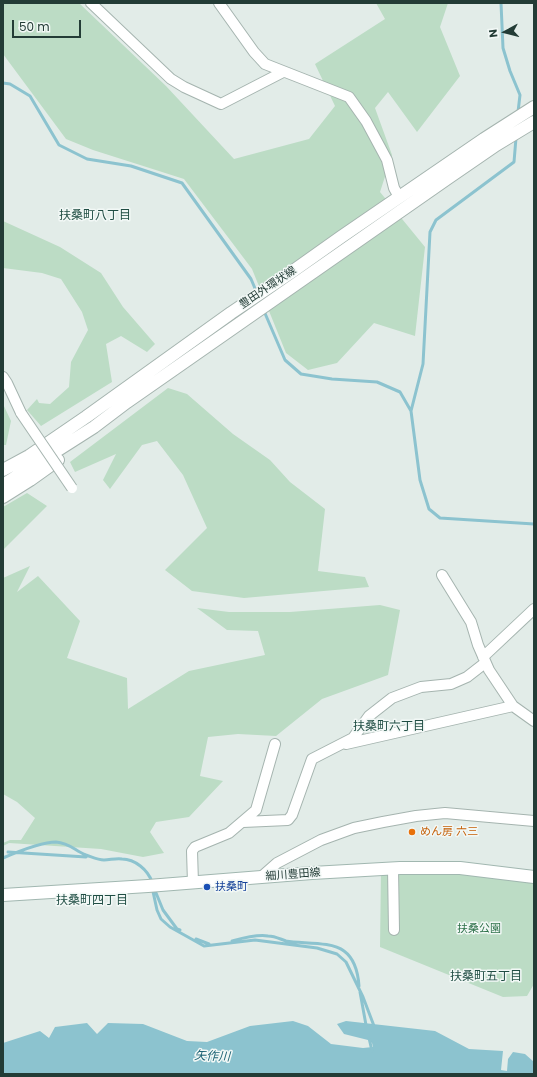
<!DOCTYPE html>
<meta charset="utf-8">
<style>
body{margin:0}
#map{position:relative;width:537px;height:1077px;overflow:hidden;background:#e2ece8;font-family:Poppins,sans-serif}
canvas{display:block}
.frame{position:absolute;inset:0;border:4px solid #233c36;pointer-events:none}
.north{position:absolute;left:485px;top:12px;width:40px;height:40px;-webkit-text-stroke:3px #f2f8f6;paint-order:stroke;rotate:263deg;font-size:11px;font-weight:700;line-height:16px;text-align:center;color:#233c36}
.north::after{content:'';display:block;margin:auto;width:14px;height:18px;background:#233c36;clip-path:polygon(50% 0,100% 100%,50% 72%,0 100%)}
.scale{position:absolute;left:12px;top:20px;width:69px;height:18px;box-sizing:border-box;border:2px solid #233c36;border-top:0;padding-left:5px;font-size:12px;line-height:14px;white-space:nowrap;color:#233c36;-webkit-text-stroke:3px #f2f8f6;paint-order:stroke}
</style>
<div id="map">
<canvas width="537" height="1077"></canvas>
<div class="frame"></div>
<div class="north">N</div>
<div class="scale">50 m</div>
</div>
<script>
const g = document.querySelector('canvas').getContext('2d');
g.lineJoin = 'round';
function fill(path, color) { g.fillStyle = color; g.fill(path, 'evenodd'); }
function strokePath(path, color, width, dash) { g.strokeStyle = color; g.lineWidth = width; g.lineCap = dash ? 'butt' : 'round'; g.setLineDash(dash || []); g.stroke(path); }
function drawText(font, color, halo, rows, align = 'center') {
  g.font = font + ' Poppins,"Noto Sans JP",sans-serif'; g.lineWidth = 3; g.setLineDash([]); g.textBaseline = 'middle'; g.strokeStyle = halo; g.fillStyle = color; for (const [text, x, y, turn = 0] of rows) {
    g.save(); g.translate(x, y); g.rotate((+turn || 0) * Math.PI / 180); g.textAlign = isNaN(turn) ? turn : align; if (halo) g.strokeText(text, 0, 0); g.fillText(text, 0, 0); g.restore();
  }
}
fill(new Path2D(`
 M3 3H79L166 86 234 159 309 139 335 106 315 64 385 19 376 3H448L440 27 460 76 417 132 388 92 375 108 392 155 380 192 425 247 415 336 374 323 337 363 308 370 286 353 252 269 184 179 93 150 66 139 3 54Z
 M3 221 60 247 101 273 123 307 155 344 147 352 121 336 106 344 112 382 41 426 27 410 37 399 39 403 50 404 69 387 71 362 88 330 82 312 61 279 42 273 3 268Z
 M168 388 187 394 233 434 270 460 290 482 325 509 318 571 365 577 369 587 244 598 192 591 165 570 207 528 183 475 157 441 142 445 110 489 103 480 116 454 75 472 70 462Z
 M3 404 11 421 6 445H3Z
 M27 493 47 506 3 550V507Z
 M30 566 17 592 38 576 80 621 67 658 127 678 128 709 189 671 265 655 258 631 227 630 197 608 229 612H290L380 605 400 610 388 675 322 699 276 736 238 734 208 737 200 776 223 781 189 817 156 822 150 832 164 853 143 857 101 849 9 843 3 846V843L10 840H21L35 818 17 802 3 794V578Z
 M381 870 461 873 524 880 534 883V984L527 996 503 997 380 947Z`), '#bcdcc5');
fill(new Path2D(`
 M293 1021 308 1026 331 1044 363 1048 373 1047 372 1043 368 1040 344 1034 337 1024 346 1021 435 1031 469 1049 503 1051 501 1070 507 1071 508 1059 513 1052 525 1054 534 1062V1074H3V1043L40 1031 49 1038 55 1027 87 1023 97 1034 108 1023 143 1024 187 1041 207 1042 250 1026Z`), '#8cc3cf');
strokePath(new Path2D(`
 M501 3 503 48 510 71 520 95 518 112
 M3 83 10 84 30 96 59 145 87 159 131 166 182 183 251 279 257 293
 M264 311 285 360 301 374 332 379 377 382 400 392 411 411 420 480 429 509 440 518 534 524
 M411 411 423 364 430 232 436 220 514 162 516 138
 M8 852 86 857
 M3 858C17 852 41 842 56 842 70 843 75 851 86 855 92 857 98 860 104 860 110 860 116 858 122 859 135 859 148 870 152 882
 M152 887 157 910 161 919 170 927 204 946 255 940 317 948 337 954 346 962 363 997 374 1026
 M154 888 163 910 177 929 180 930
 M196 939 209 944
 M232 941C243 938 257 934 268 936 275 936 280 939 286 941 302 944 331 941 344 951 355 959 358 972 359 986
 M360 992 366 1025
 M369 1038 372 1051`), '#8cc3cf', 3);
const minor = new Path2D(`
 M91 3 171 79 184 87 221 104 283 72
 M219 3 254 52 265 64 349 97 366 121 387 160 394 188 399 197
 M3 377 7 383 21 413
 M442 575 471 622 478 645 489 670 513 706 534 721
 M483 657 534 609
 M346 744 513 706
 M243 822 288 820 292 815 312 759 353 738 369 716 392 698 421 687 451 684 467 677 485 663
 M393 869 394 930
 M260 878 277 863 321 840 354 828 383 822 416 816 445 813 534 821
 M193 883 192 851 195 847 229 833 256 810 275 744`);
const tertiary = new Path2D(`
 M3 470 29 456 86 417 231 313 293 271 341 237 484 139 534 107
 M3 485 94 427 127 402 448 178 496 145 534 122
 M3 497 30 480 58 460`);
const secondary = new Path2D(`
 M3 895 148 886 312 873 400 868H460L534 877`);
strokePath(minor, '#a5b4af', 12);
strokePath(tertiary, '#a5b4af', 14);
strokePath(secondary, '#a1b7b0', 14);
strokePath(minor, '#fff', 10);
strokePath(tertiary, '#fff', 12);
strokePath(secondary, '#fff', 12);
const minorBridge = new Path2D(`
 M21 413 72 488`);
strokePath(minorBridge, '#a5b4af', 12, []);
strokePath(minorBridge, '#fff', 10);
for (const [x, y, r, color] of [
 [412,832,4,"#e8710a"],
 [207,887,4,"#1a4fb4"]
]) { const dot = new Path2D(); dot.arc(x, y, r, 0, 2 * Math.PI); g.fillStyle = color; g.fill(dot); strokePath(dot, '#f2f8f6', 1.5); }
drawText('11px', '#233c36', '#f2f8f6', [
 ["豊田外環状線",268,288,-34],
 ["細川豊田線",293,875,-4]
]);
drawText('11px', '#c56008', '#f2f8f6', [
 ["めん房 六三",420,832]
], 'left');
drawText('11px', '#164399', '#f2f8f6', [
 ["扶桑町",215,887]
], 'left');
drawText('11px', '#2e714a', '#f2f8f6', [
 ["扶桑公園",479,929]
]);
drawText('12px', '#1f4d43', '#f2f8f6', [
 ["扶桑町八丁目",95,216],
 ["扶桑町六丁目",389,727],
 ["扶桑町四丁目",92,901],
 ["扶桑町五丁目",486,977]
]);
drawText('italic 12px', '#1f6576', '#f2f8f6', [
 ["矢作川",212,1057,2]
]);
</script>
